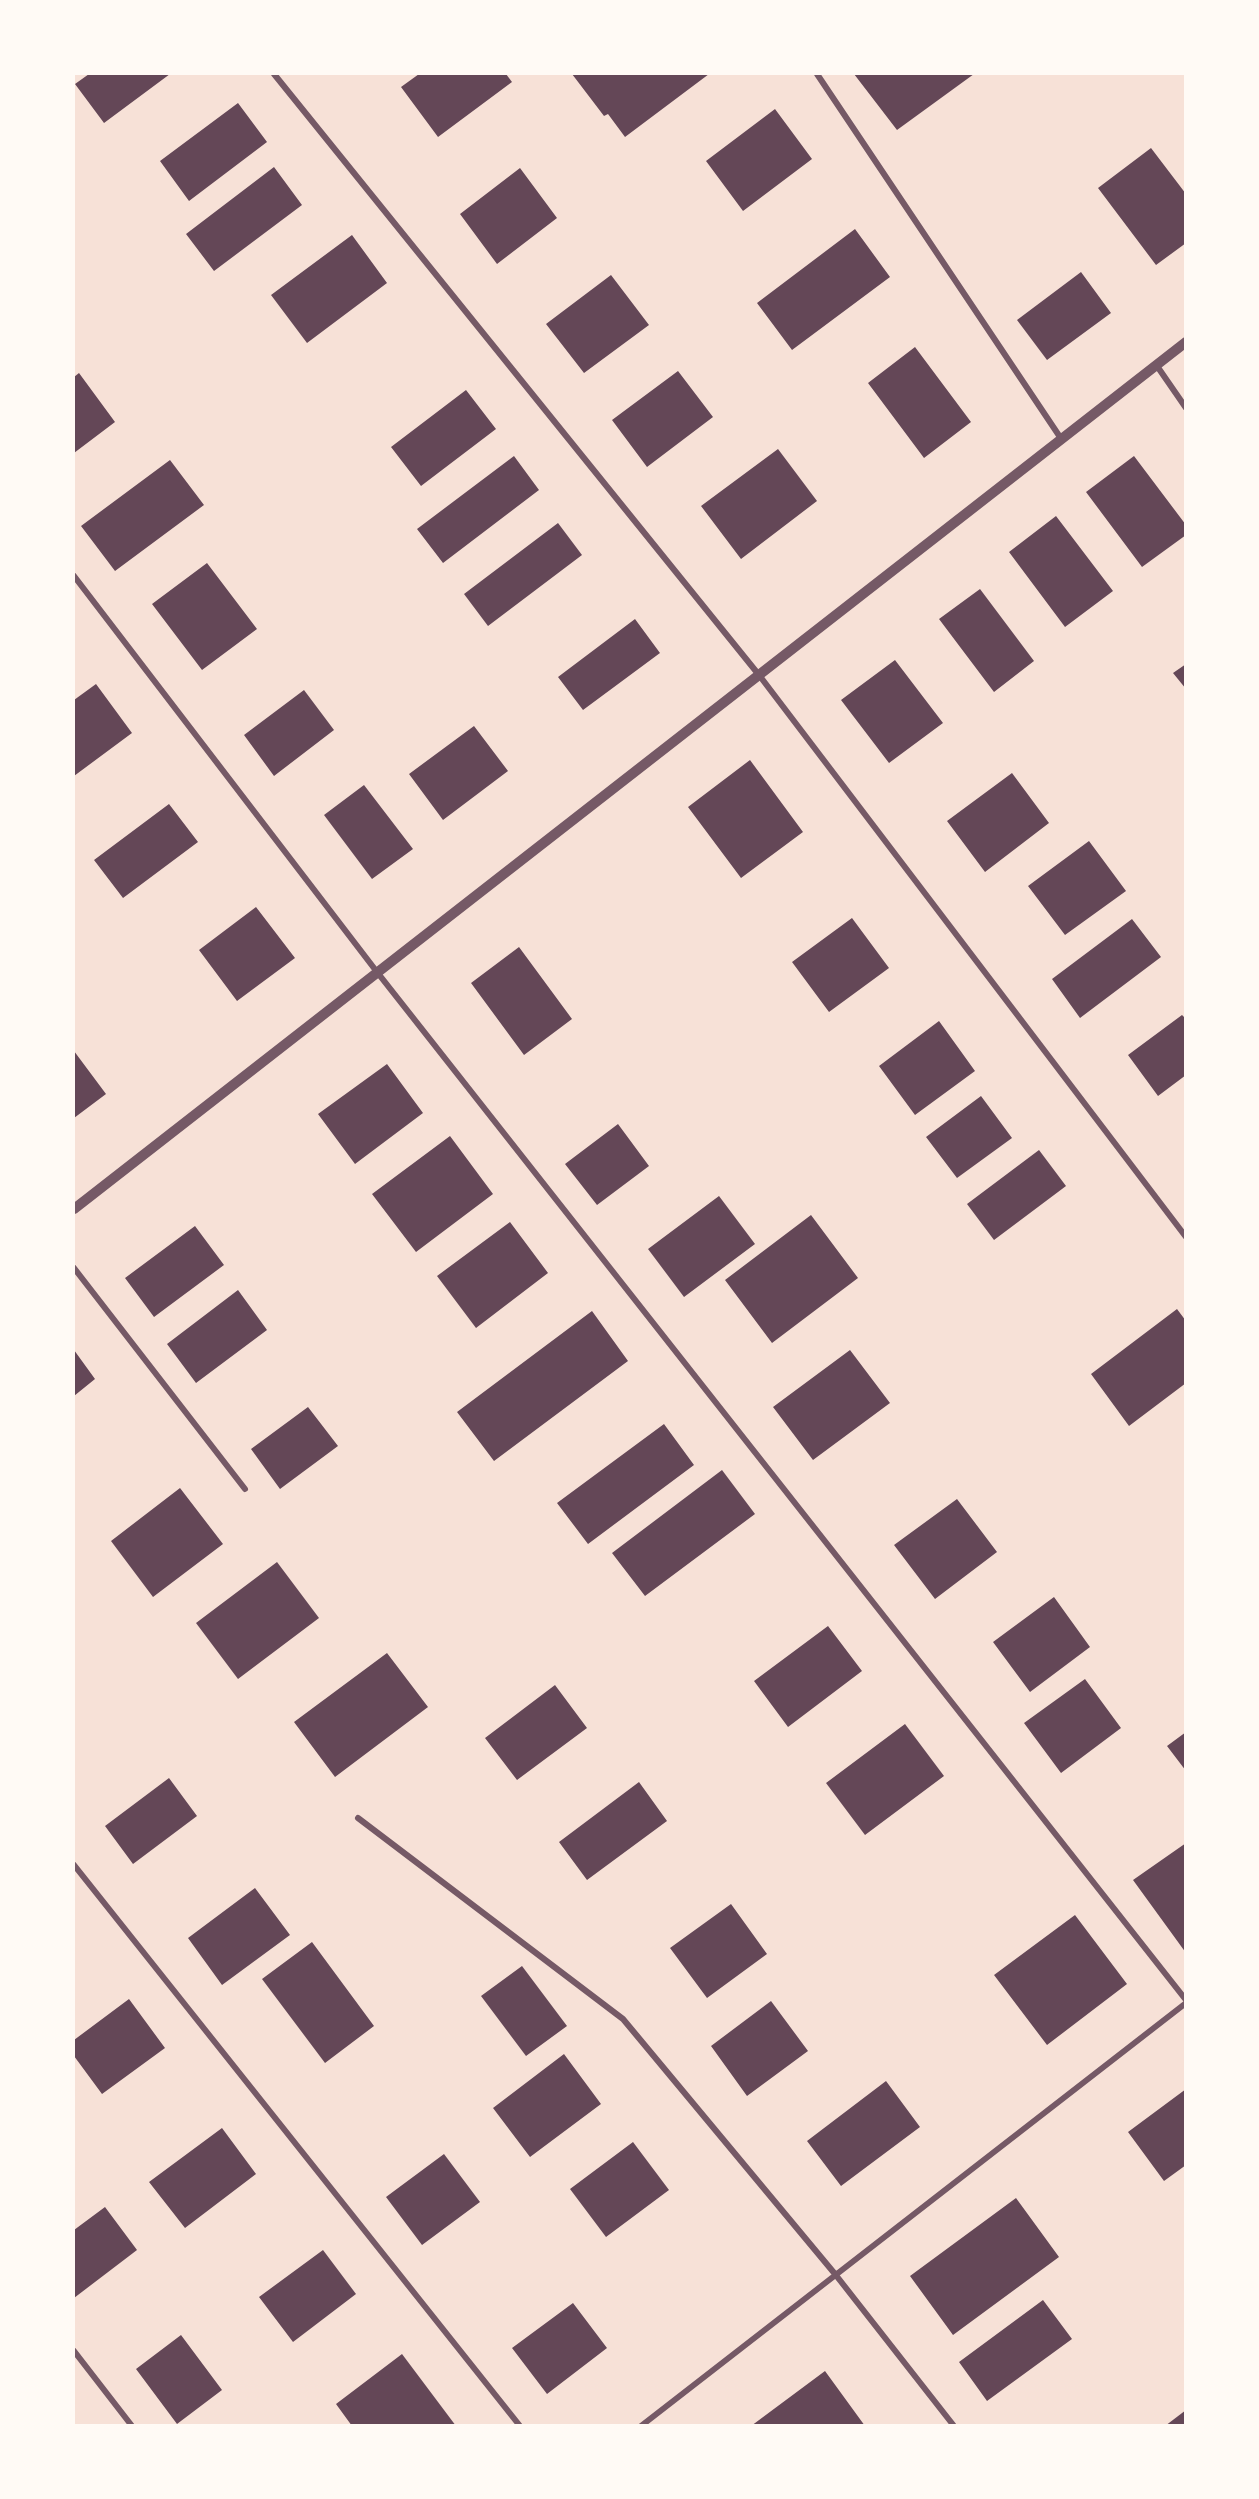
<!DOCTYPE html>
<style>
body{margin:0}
#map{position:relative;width:1259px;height:2499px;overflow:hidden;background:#f7e1d7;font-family:"Source Sans 3",sans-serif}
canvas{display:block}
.frame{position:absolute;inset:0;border:75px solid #fffaf5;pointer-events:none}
</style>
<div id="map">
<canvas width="1259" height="2499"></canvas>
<div class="frame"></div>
</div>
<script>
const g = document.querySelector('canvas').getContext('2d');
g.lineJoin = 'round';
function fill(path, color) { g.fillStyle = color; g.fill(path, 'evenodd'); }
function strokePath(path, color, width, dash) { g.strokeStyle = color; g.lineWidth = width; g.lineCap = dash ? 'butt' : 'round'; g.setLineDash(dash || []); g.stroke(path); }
fill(new Path2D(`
 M89 74H170L104 123 75 84Z
 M419 74H506L512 82 438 137 401 87Z
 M572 74H709L625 137 608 114 604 116Z
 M854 74H974L897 130Z
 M238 103 267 142 189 201 160 161Z
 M775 109 812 159 743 211 706 161Z
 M1151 148 1186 194V243L1156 265 1098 188Z
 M274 167 302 205 214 271 186 234Z
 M520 168 557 218 497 264 460 214Z
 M855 229 890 277 792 350 757 303Z
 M352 235 387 283 307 343 271 295Z
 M1081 272 1111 313 1047 360 1017 320Z
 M611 275 649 325 584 373 546 324Z
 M915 347 971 422 924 458 868 383Z
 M678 371 713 417 647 467 612 420Z
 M79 373 115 422 74 453V377Z
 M466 390 496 429 421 486 391 447Z
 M778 449 817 501 741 559 701 506Z
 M514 456 539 490 443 563 417 529Z
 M1134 456 1186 525V535L1142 567 1086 492Z
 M170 460 204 505 115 571 81 526Z
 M1056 516 1113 591 1065 627 1009 552Z
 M558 523 582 555 488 626 464 594Z
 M207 563 257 629 202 670 152 604Z
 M980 589 1034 661 994 692 939 619Z
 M635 619 660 653 583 710 558 677Z
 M895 660 943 723 889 763 841 700Z
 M1186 664V689L1173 673Z
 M96 684 132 733 74 776V700Z
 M304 690 334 730 274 776 244 735Z
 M474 726 508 771 443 820 409 774Z
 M750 760 803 832 741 878 688 807Z
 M1012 773 1049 823 985 872 947 821Z
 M364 785 413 849 372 879 324 815Z
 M169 804 198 842 123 898 94 860Z
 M1089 841 1126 891 1065 935 1028 886Z
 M256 907 295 958 237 1001 199 950Z
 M852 918 889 968 829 1012 792 962Z
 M1132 919 1161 957 1080 1018 1052 979Z
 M519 947 572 1019 524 1055 471 983Z
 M1182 1015 1186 1019V1075L1158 1096 1128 1055Z
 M939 1021 975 1071 915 1115 879 1066Z
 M74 1051 106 1094 74 1118Z
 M387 1064 423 1113 355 1164 318 1114Z
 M981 1096 1012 1138 957 1178 926 1137Z
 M618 1124 649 1166 597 1205 565 1164Z
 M450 1136 493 1194 416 1252 372 1194Z
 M1039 1150 1066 1186 994 1240 967 1204Z
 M719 1196 755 1244 684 1297 648 1249Z
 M811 1215 858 1278 772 1343 725 1280Z
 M510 1222 548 1273 476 1328 437 1276Z
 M195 1226 224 1265 154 1317 125 1278Z
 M238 1290 267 1330 196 1383 167 1344Z
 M1177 1309 1186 1321V1383L1129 1426 1091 1374Z
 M592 1311 628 1361 494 1461 457 1412Z
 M74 1350 95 1379 74 1396Z
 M850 1350 890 1403 813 1460 773 1407Z
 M308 1407 338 1446 280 1489 251 1449Z
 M664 1424 694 1465 588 1544 557 1503Z
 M722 1470 755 1514 645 1596 612 1553Z
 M180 1488 223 1544 153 1597 111 1541Z
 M957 1499 997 1552 935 1599 894 1545Z
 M277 1562 319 1618 238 1679 196 1623Z
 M1054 1597 1090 1647 1030 1692 993 1642Z
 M828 1626 862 1671 788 1727 754 1681Z
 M387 1653 428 1707 335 1777 294 1722Z
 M1085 1679 1121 1728 1061 1773 1024 1723Z
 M555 1685 587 1728 517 1780 485 1738Z
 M905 1724 944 1776 865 1835 826 1783Z
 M1186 1732V1771L1167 1746Z
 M169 1778 197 1816 133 1864 105 1826Z
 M639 1782 667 1821 587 1880 559 1842Z
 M1186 1843V1953L1133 1880Z
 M255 1888 290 1935 222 1985 188 1938Z
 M731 1904 767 1954 707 1998 670 1948Z
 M1075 1915 1127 1984 1047 2045 994 1975Z
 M312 1942 374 2026 325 2063 262 1979Z
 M522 1966 567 2026 526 2056 481 1996Z
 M129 1999 165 2048 102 2094 74 2056V2040Z
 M771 2001 808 2051 747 2096 711 2046Z
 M564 2054 601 2104 530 2157 493 2108Z
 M886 2081 920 2127 841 2186 807 2141Z
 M1186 2089V2165L1164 2181 1128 2132Z
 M222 2128 256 2174 185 2228 149 2182Z
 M633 2142 669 2190 606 2237 570 2189Z
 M444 2154 480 2202 422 2245 386 2197Z
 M1016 2198 1059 2257 953 2335 910 2276Z
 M105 2207 137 2250 74 2298V2230Z
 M323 2250 356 2294 293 2342 259 2297Z
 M1043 2300 1072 2339 987 2401 959 2362Z
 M573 2303 607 2348 547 2394 512 2348Z
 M181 2335 222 2390 177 2424 136 2369Z
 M402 2354 456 2426H352L336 2404Z
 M825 2371 865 2426H751Z
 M1186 2410V2426H1165Z`), '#644757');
strokePath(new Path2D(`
 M274 74 759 675 1186 1237
 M817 74 1062 440
 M1157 366 1186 408
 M74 576 377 972 1186 2000
 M74 1268 245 1489
 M358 1818 623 2019 835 2274 954 2426
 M74 1865 520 2426
 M74 2351 132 2426
 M641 2426 1186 2003`), '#755966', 6);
strokePath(new Path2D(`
 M74 1209 1186 342`), '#755966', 10);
</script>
